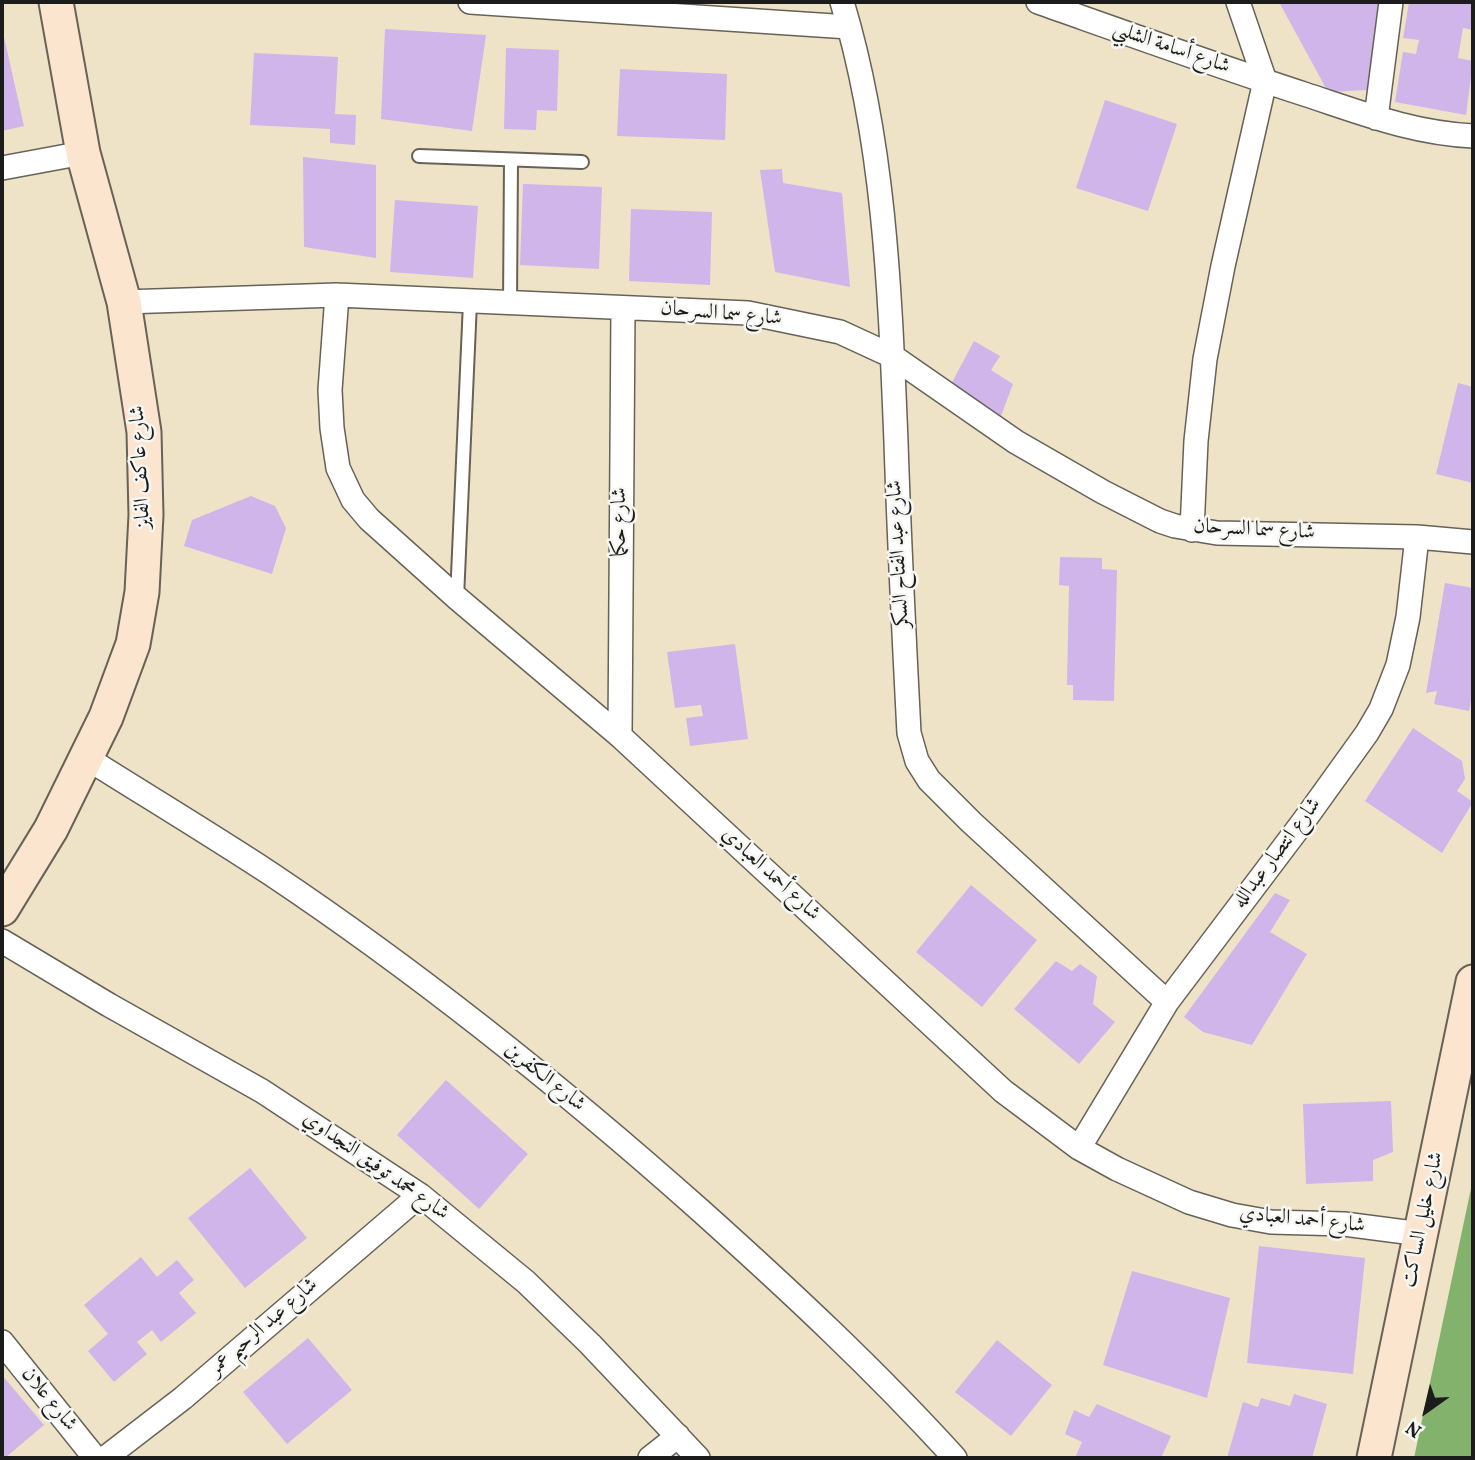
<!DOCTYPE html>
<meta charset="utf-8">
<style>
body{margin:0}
#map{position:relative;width:1475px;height:1460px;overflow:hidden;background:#eee3c7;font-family:Vollkorn,serif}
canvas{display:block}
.frame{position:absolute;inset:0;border:4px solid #1c1c1c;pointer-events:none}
.north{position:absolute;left:1391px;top:1376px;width:70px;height:70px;-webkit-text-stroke:5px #f6f6f2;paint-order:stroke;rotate:214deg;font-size:19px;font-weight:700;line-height:28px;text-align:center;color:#1c1c1c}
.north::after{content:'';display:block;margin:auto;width:24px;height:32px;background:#1c1c1c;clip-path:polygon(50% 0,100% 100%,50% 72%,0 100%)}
</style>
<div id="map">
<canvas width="1475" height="1460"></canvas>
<div class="frame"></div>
<div class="north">N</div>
</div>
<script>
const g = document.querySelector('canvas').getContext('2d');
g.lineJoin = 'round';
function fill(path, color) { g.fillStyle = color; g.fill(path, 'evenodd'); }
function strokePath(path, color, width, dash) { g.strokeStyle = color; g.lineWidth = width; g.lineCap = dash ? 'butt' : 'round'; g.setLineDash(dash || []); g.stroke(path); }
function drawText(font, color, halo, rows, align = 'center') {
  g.font = font + ' Vollkorn,Amiri,serif'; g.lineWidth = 5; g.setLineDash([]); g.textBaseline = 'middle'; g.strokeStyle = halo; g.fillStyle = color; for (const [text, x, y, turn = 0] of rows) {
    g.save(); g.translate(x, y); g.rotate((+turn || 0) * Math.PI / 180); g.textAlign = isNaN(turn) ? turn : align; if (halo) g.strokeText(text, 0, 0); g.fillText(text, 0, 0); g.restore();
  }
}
fill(new Path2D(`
 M1473 1179V1458H1414Z`), '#82b26c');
fill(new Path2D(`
 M1279 2H1381L1367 90 1328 92Z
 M1409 2H1473V30L1463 28 1458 58 1473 61 1466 115 1395 102 1403 52 1416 54 1419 40 1403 38Z
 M2 28 24 126 2 131Z
 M385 29 486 35 472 131 381 119Z
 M506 48 559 50 557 111 537 110 536 130 504 129Z
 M254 53 338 57 335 114 356 115 355 145 330 143V129L250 125Z
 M620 69 727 74 725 140 617 136Z
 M1105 100 1177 124 1148 211 1076 188Z
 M303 157 376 165V258L304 247Z
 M782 169 783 183 842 193 850 287 775 272 760 170Z
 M523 184 602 187 599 269 520 265Z
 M395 200 478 206 473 278 390 272Z
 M631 209 712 212 710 285 629 281Z
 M974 341 1000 356 991 370 1013 384 1001 416 949 388Z
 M1458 383 1473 387V483L1436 474Z
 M251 496 275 506 286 528 272 574 184 546 192 520Z
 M1060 557 1102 558V569L1117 570 1114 701 1073 700V685H1067L1069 586 1059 585Z
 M1445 583 1473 588V690L1469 711 1434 704 1437 691 1426 693Z
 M735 644 748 739 690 746 686 718 703 716 701 705 675 708 667 652Z
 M1413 728 1462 761 1465 779 1457 791 1473 802 1442 853 1365 801Z
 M971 885 1037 940 982 1007 916 952Z
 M1275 893 1290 900 1270 932 1307 954 1252 1045 1203 1032 1184 1017Z
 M1056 961 1072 971 1080 964 1097 976 1093 1004 1115 1022 1079 1064 1014 1009Z
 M446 1080 528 1154 479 1209 397 1135Z
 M1391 1101 1393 1152 1373 1160V1181L1306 1184 1303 1104Z
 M250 1168 307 1238 245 1288 188 1218Z
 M1259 1246 1365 1258 1353 1374 1247 1363Z
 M141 1257 157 1277 177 1260 194 1280 179 1293 196 1313 161 1342 152 1330 137 1342 147 1354 114 1382 88 1351 108 1334 84 1305Z
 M1132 1271 1230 1298 1207 1398 1103 1365Z
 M308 1338 352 1390 287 1444 243 1392Z
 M997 1340 1052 1385 1011 1436 955 1392Z
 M2 1375 44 1425 5 1458H2Z
 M1294 1394 1327 1404 1312 1458H1227L1243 1402 1258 1407 1261 1398 1290 1406Z
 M1097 1404 1171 1436 1161 1458H1075L1082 1442 1065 1434 1074 1410 1089 1417Z`), '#cfb5e9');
const lane = new Path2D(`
 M419 156 582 162
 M510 304 511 161
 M457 598 470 302`);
const street = new Path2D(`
 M470 2 849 27
 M842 2C885 144 890 294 896 442 899 539 904 636 909 733L917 761 929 780 971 822 1167 1002
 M1038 2C1126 33 1215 65 1304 94 1362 113 1412 133 1473 136
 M1376 118 1391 2
 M2 168 83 153
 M337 295 330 390 332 428 338 468 353 500 369 519 457 598 620 736 1003 1091 1079 1148 1117 1169 1189 1202 1232 1215 1271 1222 1344 1224 1421 1234
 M124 302 337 295 748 313 840 332 892 356 1016 442 1103 492 1160 521 1175 526 1217 533 1417 537 1473 542
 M1192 530 1196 441 1205 359 1223 266 1265 81 1238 2
 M620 736 623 308
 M85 757C147 796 210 834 271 874 422 975 565 1090 701 1211 789 1290 875 1370 955 1458
 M2 941 109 1005 262 1091 420 1195 526 1282 590 1344 698 1458
 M1079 1148 1167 1002 1303 822 1367 733 1381 709 1398 665 1408 617 1417 537
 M2 1342 95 1458
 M105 1458 183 1398 420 1195
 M650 1458 678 1436`);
const secondary = new Path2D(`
 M2 909 51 829 106 717 133 644 142 592 146 515 144 432 124 302 83 153 56 2
 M1374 1458 1473 982`);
strokePath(lane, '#666258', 16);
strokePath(street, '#666258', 26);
strokePath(secondary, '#666258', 37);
strokePath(lane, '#fff', 12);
strokePath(street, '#fff', 23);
strokePath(secondary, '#fce5cf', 33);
drawText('21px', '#1c1c1c', '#f6f6f2', [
 ["شارع أسامة الشلبي",1171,49,19],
 ["شارع سما السرحان",721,315,5],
 ["شارع عاكف الفايز",142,467,-93],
 ["شارع حكما",621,522,-90],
 ["شارع سما السرحان",1254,531,3],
 ["شارع عبد الفتاح السكر",900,554,-93],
 ["شارع انتصار عبدالله",1278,854,-53],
 ["شارع أحمد العبادي",770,875,43],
 ["شارع الكفرين",544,1078,39],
 ["شارع محمد توفيق النجداوي",375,1167,35],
 ["شارع خليل الساكت",1424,1220,-78],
 ["شارع أحمد العبادي",1302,1221,6],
 ["شارع عبد الرحيم عمر",264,1328,-41],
 ["شارع علان",48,1400,51]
]);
</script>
